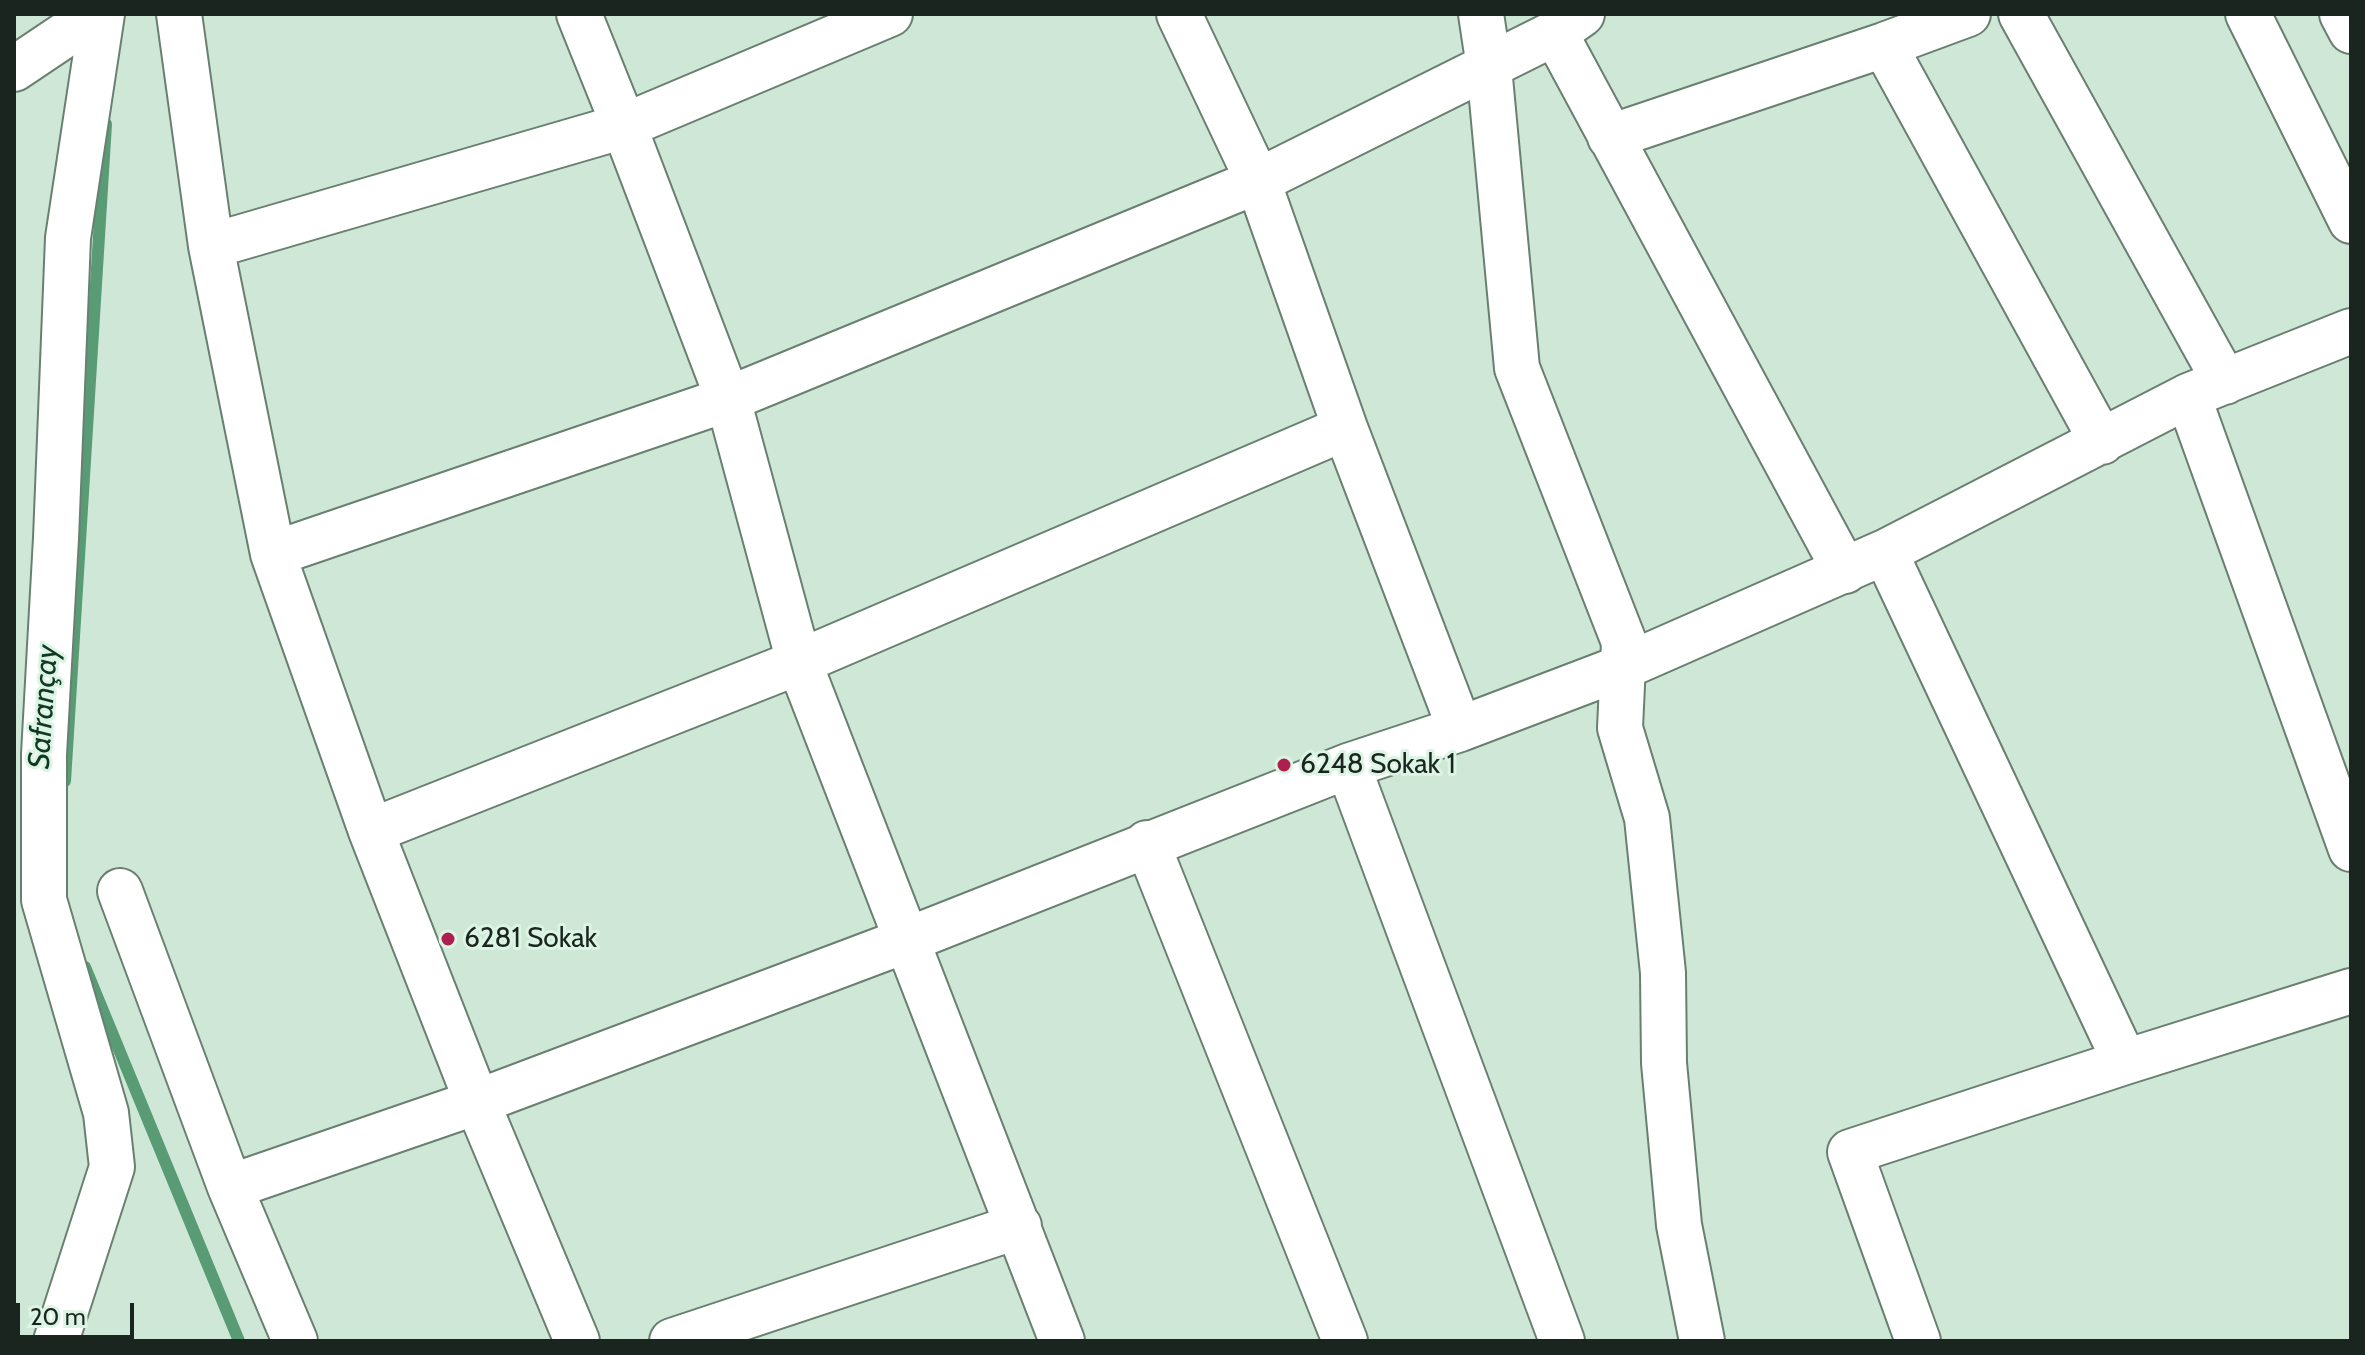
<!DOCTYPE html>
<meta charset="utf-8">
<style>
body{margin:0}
#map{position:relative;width:2365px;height:1355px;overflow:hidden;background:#cee7d6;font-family:Cabin,sans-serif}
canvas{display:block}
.frame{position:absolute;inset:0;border:16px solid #1b251f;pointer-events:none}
.scale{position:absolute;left:16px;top:1303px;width:118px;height:36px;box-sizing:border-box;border:4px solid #1b251f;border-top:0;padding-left:10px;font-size:24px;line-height:28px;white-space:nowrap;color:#1b251f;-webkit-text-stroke:6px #dbf4e3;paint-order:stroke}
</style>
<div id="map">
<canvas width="2365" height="1355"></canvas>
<div class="frame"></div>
<div class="scale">20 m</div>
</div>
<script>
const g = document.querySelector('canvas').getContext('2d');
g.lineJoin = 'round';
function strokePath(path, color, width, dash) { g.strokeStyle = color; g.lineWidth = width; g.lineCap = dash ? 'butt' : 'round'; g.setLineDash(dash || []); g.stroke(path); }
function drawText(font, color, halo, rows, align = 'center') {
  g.font = font + ' Cabin,sans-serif'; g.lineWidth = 6; g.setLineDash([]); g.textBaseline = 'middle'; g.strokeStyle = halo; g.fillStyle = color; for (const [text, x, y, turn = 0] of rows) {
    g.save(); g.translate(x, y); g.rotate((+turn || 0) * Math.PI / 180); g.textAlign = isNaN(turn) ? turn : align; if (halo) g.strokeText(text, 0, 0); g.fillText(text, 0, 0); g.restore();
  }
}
strokePath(new Path2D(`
 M65 781 106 124
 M85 967 239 1341`), '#599b74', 12);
const minor = new Path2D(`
 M179 14 211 246 273 554 371 831 477 1102 577 1341
 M579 14 624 126 728 399 799 662 1062 1341
 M1179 14 1258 181 1345 428 1460 729
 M1481 14 1489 67 1517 368 1624 642 1620 728 1647 818 1663 973 1664 1063 1679 1225 1702 1341
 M2021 14 2225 382
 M2248 14 2351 221
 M2342 14 2351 31
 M1555 33 1845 571
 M1884 45 2102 442
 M1610 137 1884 45 1968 14
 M211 246 624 126 890 14
 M2188 396 2351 849
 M1885 552 2125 1062
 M273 554 728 399 1258 181 1555 33 1582 14
 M1348 766 1562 1341
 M371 831 799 662 1345 428
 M1147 843 1345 1341
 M120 891 230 1187 295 1341
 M230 1187 477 1102 907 940 1348 766 1460 729 1623 667 1885 552 2188 396 2351 331
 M56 1341 112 1167 106 1113 44 900V754L56 538 68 238 102 14
 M672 1341 1019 1226
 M1918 1341 1850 1152 2125 1062 2351 991`);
const tertiary = new Path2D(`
 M14 69 96 14`);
strokePath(minor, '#698071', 48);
strokePath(tertiary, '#698071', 48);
strokePath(minor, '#fff', 44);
strokePath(tertiary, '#fff', 44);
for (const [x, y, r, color] of [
 [1284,765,8,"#af1e51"],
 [448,939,8,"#af1e51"]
]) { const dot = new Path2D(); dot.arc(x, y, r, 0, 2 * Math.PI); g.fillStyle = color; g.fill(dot); strokePath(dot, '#dbf4e3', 3); }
drawText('28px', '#1b251f', '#dbf4e3', [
 ["6248 Sokak 1",1300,765],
 ["6281 Sokak",464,939]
], 'left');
drawText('italic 30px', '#113823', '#dbf4e3', [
 ["Safrançay",44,707,-86]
]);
</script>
